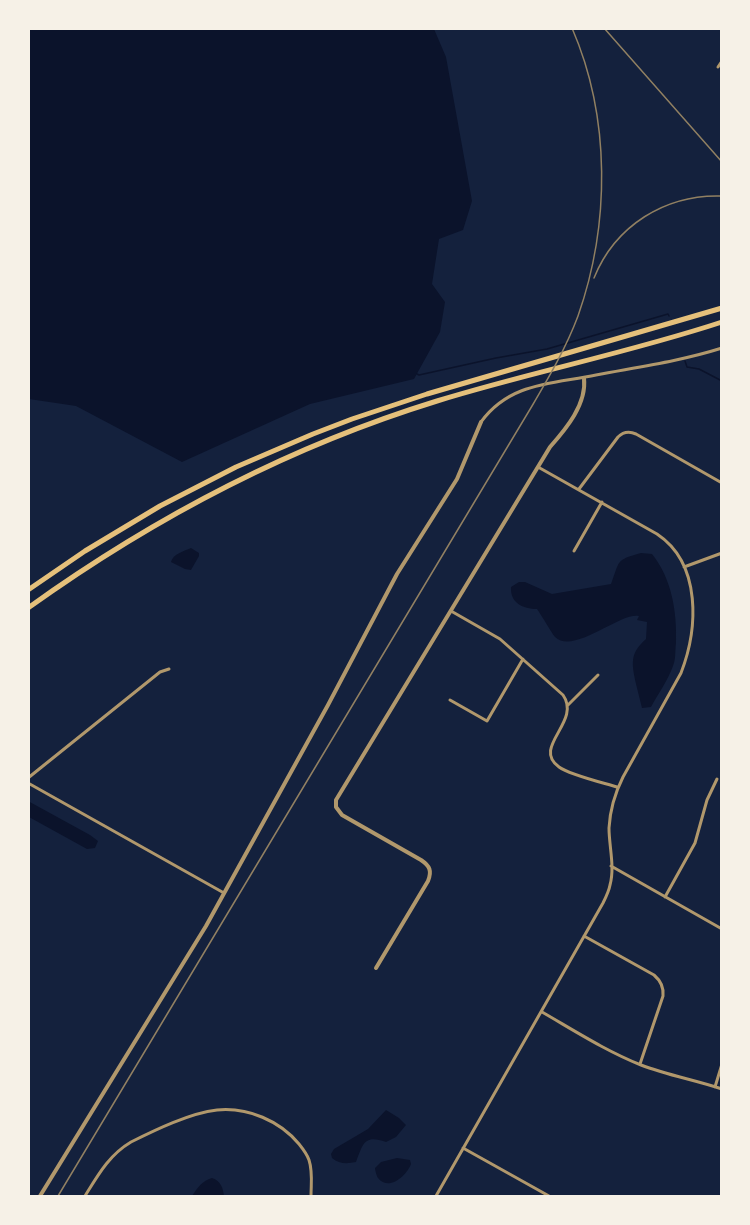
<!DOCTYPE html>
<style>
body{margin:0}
#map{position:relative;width:750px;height:1225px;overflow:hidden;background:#14213d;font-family:"DM Sans",sans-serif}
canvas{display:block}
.frame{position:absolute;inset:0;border:30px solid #f6f1e7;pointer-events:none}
</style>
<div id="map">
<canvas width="750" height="1225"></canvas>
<div class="frame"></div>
</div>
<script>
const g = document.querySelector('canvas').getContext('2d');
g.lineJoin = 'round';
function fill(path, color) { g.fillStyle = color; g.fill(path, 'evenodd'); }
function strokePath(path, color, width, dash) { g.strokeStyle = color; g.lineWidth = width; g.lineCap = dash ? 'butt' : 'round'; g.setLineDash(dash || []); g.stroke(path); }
fill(new Path2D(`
 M29 28 434 29 446 57 472 201 463 230 439 239 432 284 445 302 440 332 414 379 310 404 182 462 76 406 29 399Z
 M191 548 199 553V556L191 570 185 569 171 562C173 554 184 551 191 548Z
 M641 553 652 554C672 579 677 612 676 643 675 650 676 659 673 666 668 680 658 694 651 707L642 708C640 700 638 692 636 684 632 664 629 654 646 639L647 622 637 620 639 616C620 612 574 655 555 637 551 632 542 616 537 609 523 609 510 603 511 587L519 582H525L552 594 611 584C620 561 615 560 641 553Z
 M28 801 90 835 98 841 95 848 87 849 29 817Z
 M386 1110 399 1118 406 1125 396 1137 386 1142C364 1134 363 1144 356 1162 347 1164 339 1164 332 1158L331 1154 334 1149 368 1129Z
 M397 1158 410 1160 411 1164C407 1175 389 1192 378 1178 377 1177 375 1170 375 1168L381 1162Z
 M212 1178C221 1181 223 1188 224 1196H192C198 1187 202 1181 212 1178Z`), '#0b132b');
strokePath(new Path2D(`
 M685 361 687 367 699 369 722 381
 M417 374 419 375 496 358 547 349 668 314 669 316`), '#0b132b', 1.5);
strokePath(new Path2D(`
 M718 67 722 61
 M481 422C510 382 553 384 596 375 638 367 681 361 722 348
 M579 489 618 437C623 432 629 431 636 434L722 483
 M574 551 602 502
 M684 567 722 553
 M451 611 500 639 563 695C582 722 531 747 559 767 570 775 604 783 617 787
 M450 700 487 721 523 659
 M568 705 598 675
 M28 778 160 672 169 669
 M28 783 224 893
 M611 866 722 929
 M665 897 695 843 707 800 717 779
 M584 936 654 975C661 981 664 987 663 996L640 1064
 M542 1012C575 1031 606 1051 641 1065 667 1075 695 1080 722 1089
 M715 1087 722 1064
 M463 1148 549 1196
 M85 1196C98 1175 109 1155 131 1142 155 1130 190 1113 217 1110 248 1107 280 1121 299 1144 303 1149 307 1154 309 1160 313 1172 311 1184 311 1196
 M436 1196 603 903C606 897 609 891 610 885 615 867 609 846 609 828 610 810 615 793 623 777L681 673C698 629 702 564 657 534L538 467`), '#b1986c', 3);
strokePath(new Path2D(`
 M376 968 428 881C432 871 430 866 421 860L342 815 336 807V800L550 447C566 429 587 404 584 378
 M40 1196 206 926 328 705 397 574 457 479 481 422`), '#b1986c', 4);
strokePath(new Path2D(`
 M28 590 85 551 160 506 236 467 313 434 352 419 427 394 722 308
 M28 608C152 519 291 446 437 401 531 372 628 353 722 322`), '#e5c07b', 5);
strokePath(new Path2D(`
 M604 28 722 162
 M594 278C615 226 665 194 722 196
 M58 1196 532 406C549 377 566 348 578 316 610 225 611 118 572 28`), '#918062', 1.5);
</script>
